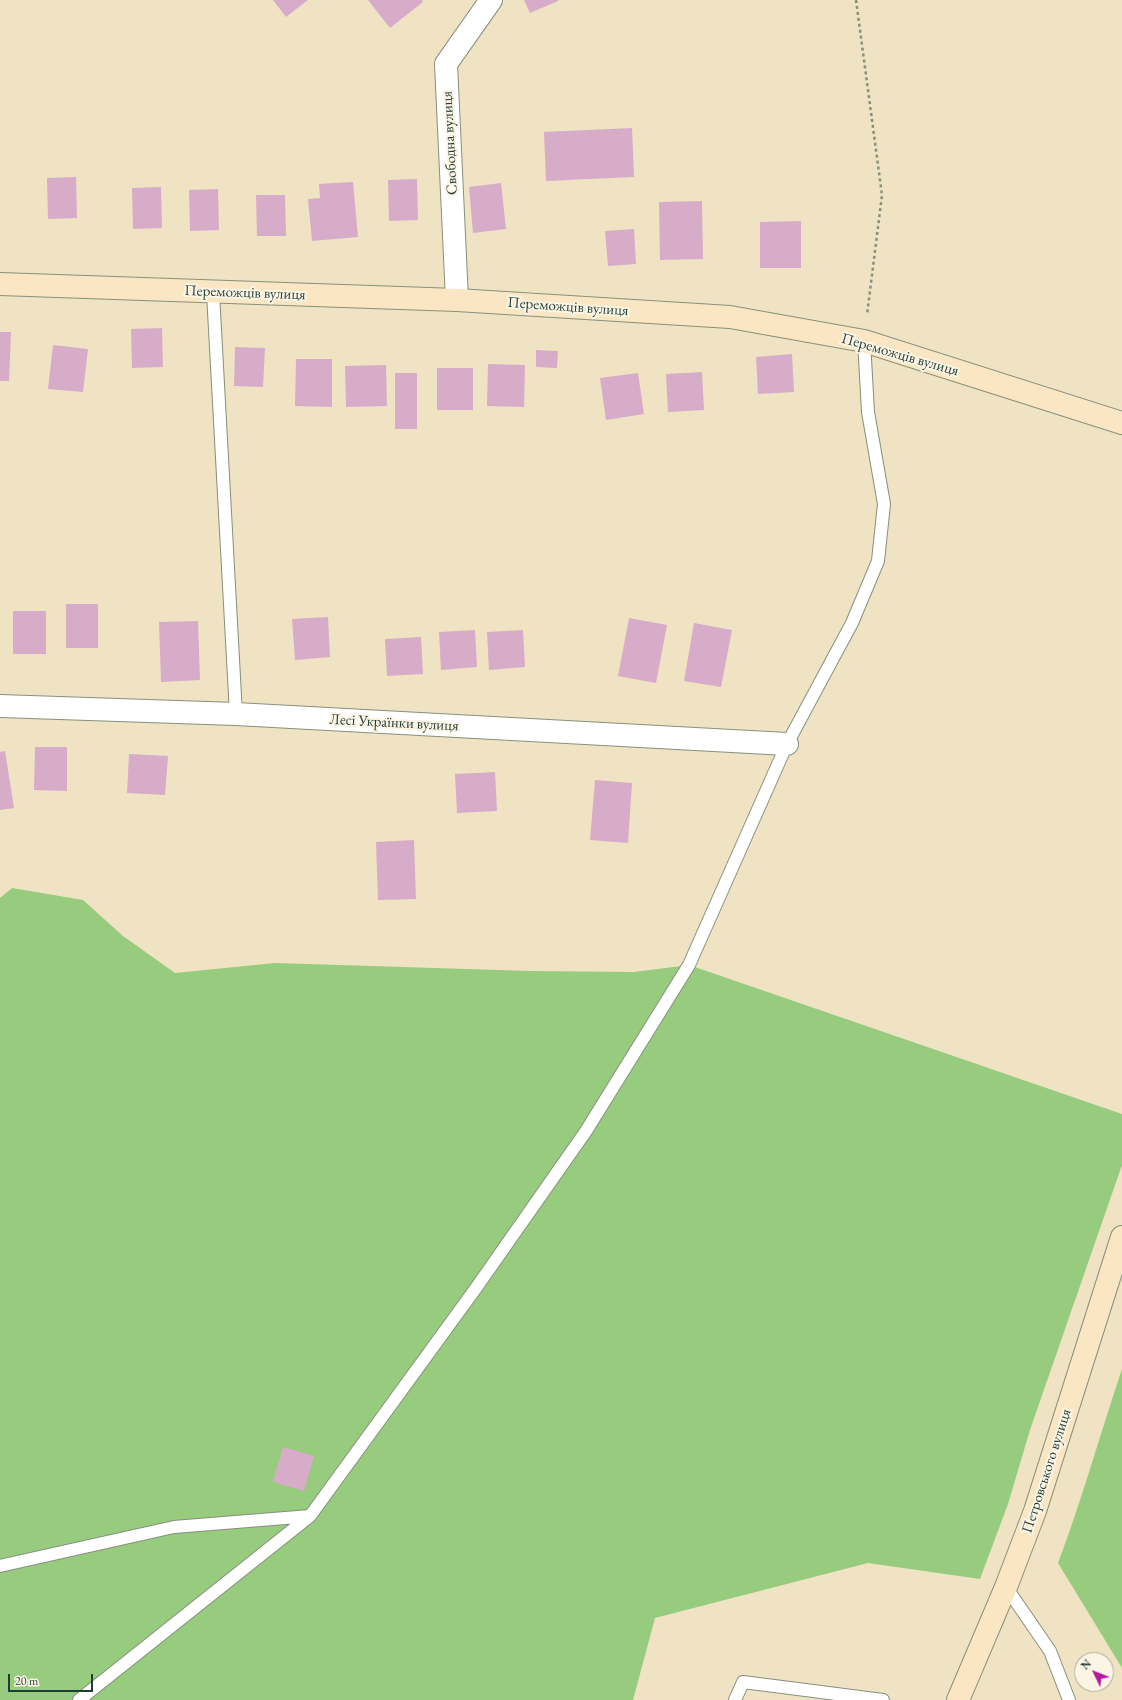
<!DOCTYPE html>
<meta charset="utf-8">
<style>
body{margin:0}
#map{position:relative;width:1122px;height:1700px;overflow:hidden;background:#efe3c4;font-family:"EB Garamond",serif}
canvas{display:block}
.north{position:absolute;left:1074px;top:1652px;width:40px;height:40px;box-sizing:border-box;background:#fcf5e5;border:1px solid #a4ab9e;border-radius:50%;rotate:313deg;font-size:11px;font-weight:700;line-height:16px;text-align:center;color:#1f3d34}
.north::after{content:'';display:block;margin:auto;width:14px;height:18px;background:#b5179e;clip-path:polygon(50% 0,100% 100%,50% 72%,0 100%)}
.scale{position:absolute;left:8px;top:1674px;width:85px;height:18px;box-sizing:border-box;border:2px solid #1f3d34;border-top:0;padding-left:5px;font-size:12px;line-height:14px;white-space:nowrap;color:#1f3d34;-webkit-text-stroke:3px #fcf5e5;paint-order:stroke}
</style>
<div id="map">
<canvas width="1122" height="1700"></canvas>
<div class="north">N</div>
<div class="scale">20 m</div>
</div>
<script>
const g = document.querySelector('canvas').getContext('2d');
g.lineJoin = 'round';
function fill(path, color) { g.fillStyle = color; g.fill(path, 'evenodd'); }
function strokePath(path, color, width, dash) { g.strokeStyle = color; g.lineWidth = width; g.lineCap = dash ? 'butt' : 'round'; g.setLineDash(dash || []); g.stroke(path); }
function drawText(font, color, halo, rows, align = 'center') {
  g.font = font + ' "EB Garamond",serif'; g.lineWidth = 4; g.setLineDash([]); g.textBaseline = 'middle'; g.strokeStyle = halo; g.fillStyle = color; for (const [text, x, y, turn = 0] of rows) {
    g.save(); g.translate(x, y); g.rotate((+turn || 0) * Math.PI / 180); g.textAlign = isNaN(turn) ? turn : align; if (halo) g.strokeText(text, 0, 0); g.fillText(text, 0, 0); g.restore();
  }
}
fill(new Path2D(`
 M12 888 83 900 123 936 175 973 275 963 530 971 634 972 689 965 1122 1114V1165L1030 1430 1008 1504 980 1579 868 1563 655 1618 633 1700H0V898Z
 M1122 1369V1668L1058 1563C1082 1500 1100 1434 1122 1369Z`), '#97cc7e');
fill(new Path2D(`
 M273 0H308L286 17Z
 M368 0H422L423 2 390 28Z
 M524 0H558V1L530 13Z
 M632 128 634 177 546 181 544 132Z
 M76 177 77 218 48 219 47 178Z
 M417 179 418 220 389 221 388 180Z
 M353 182 358 237 312 241 308 199 320 198 319 184Z
 M501 183 506 229 473 233 469 187Z
 M161 187 162 228 133 229 132 188Z
 M218 189 219 230 190 231 189 190Z
 M256 195H285L286 236H257Z
 M702 201 703 259 660 260 659 202Z
 M801 221V268H760V222Z
 M634 229 636 264 608 266 605 231Z
 M162 328 163 367 132 368 131 329Z
 M0 332H11L9 381H0Z
 M53 345 88 349 83 392 48 389Z
 M235 347 265 348 263 387 234 386Z
 M536 350 558 351 557 368 536 367Z
 M792 354 794 392 758 394 756 357Z
 M296 359H332V407L295 406Z
 M488 364 525 365 524 407 487 406Z
 M386 365 387 406 346 407 345 366Z
 M437 368H473V410H437Z
 M702 372 704 410 668 412 666 374Z
 M395 373H417V429H395Z
 M638 373 644 414 606 420 600 378Z
 M66 604H98V648H66Z
 M13 611H46V654H13Z
 M328 617 330 657 295 660 292 619Z
 M629 618 667 625 656 683 618 676Z
 M198 621 200 680 161 682 159 622Z
 M694 623 732 630 721 687 684 681Z
 M475 630 477 667 441 670 439 632Z
 M523 630 525 667 489 670 487 632Z
 M421 637 423 674 387 676 385 639Z
 M35 747H67V791L34 790Z
 M5 751 14 808 0 810V752Z
 M129 754 168 756 165 795 127 793Z
 M495 772 497 811 457 813 455 774Z
 M595 780 632 783 628 843 590 840Z
 M414 840 416 899 378 900 376 842Z
 M283 1447 314 1456 304 1491 273 1482Z`), '#d7acc9');
const service = new Path2D(`
 M213 293 236 714
 M0 1566 174 1527 310 1516
 M1006 1587 1050 1651 1069 1700
 M79 1700 310 1516 476 1288 586 1131 689 965 787 744 852 623 878 561 884 504 868 412 864 341
 M735 1700 743 1682 883 1700`);
const minor = new Path2D(`
 M457 300 446 64 491 0
 M0 706 236 714 787 744`);
const secondary = new Path2D(`
 M0 284 457 300 730 317 864 341 1122 423
 M958 1700 1006 1587 1035 1511 1122 1237`);
strokePath(service, '#87907c', 14);
strokePath(minor, '#87907c', 24);
strokePath(secondary, '#87907c', 24);
strokePath(new Path2D(`
 M856 0 882 195 867 315`), '#87907c', 2.5, [3, 3]);
strokePath(service, '#fff', 12);
strokePath(minor, '#fff', 22);
strokePath(secondary, '#fbe6c3', 22);
drawText('15px', '#1f3d34', '#fcf5e5', [
 ["Свободна вулиця",450,143,-93],
 ["Переможців вулиця",245,293,2],
 ["Переможців вулиця",568,307,4],
 ["Переможців вулиця",900,355,16],
 ["Лесі Українки вулиця",394,723,3],
 ["Петровського вулиця",1047,1471,-72]
]);
</script>
